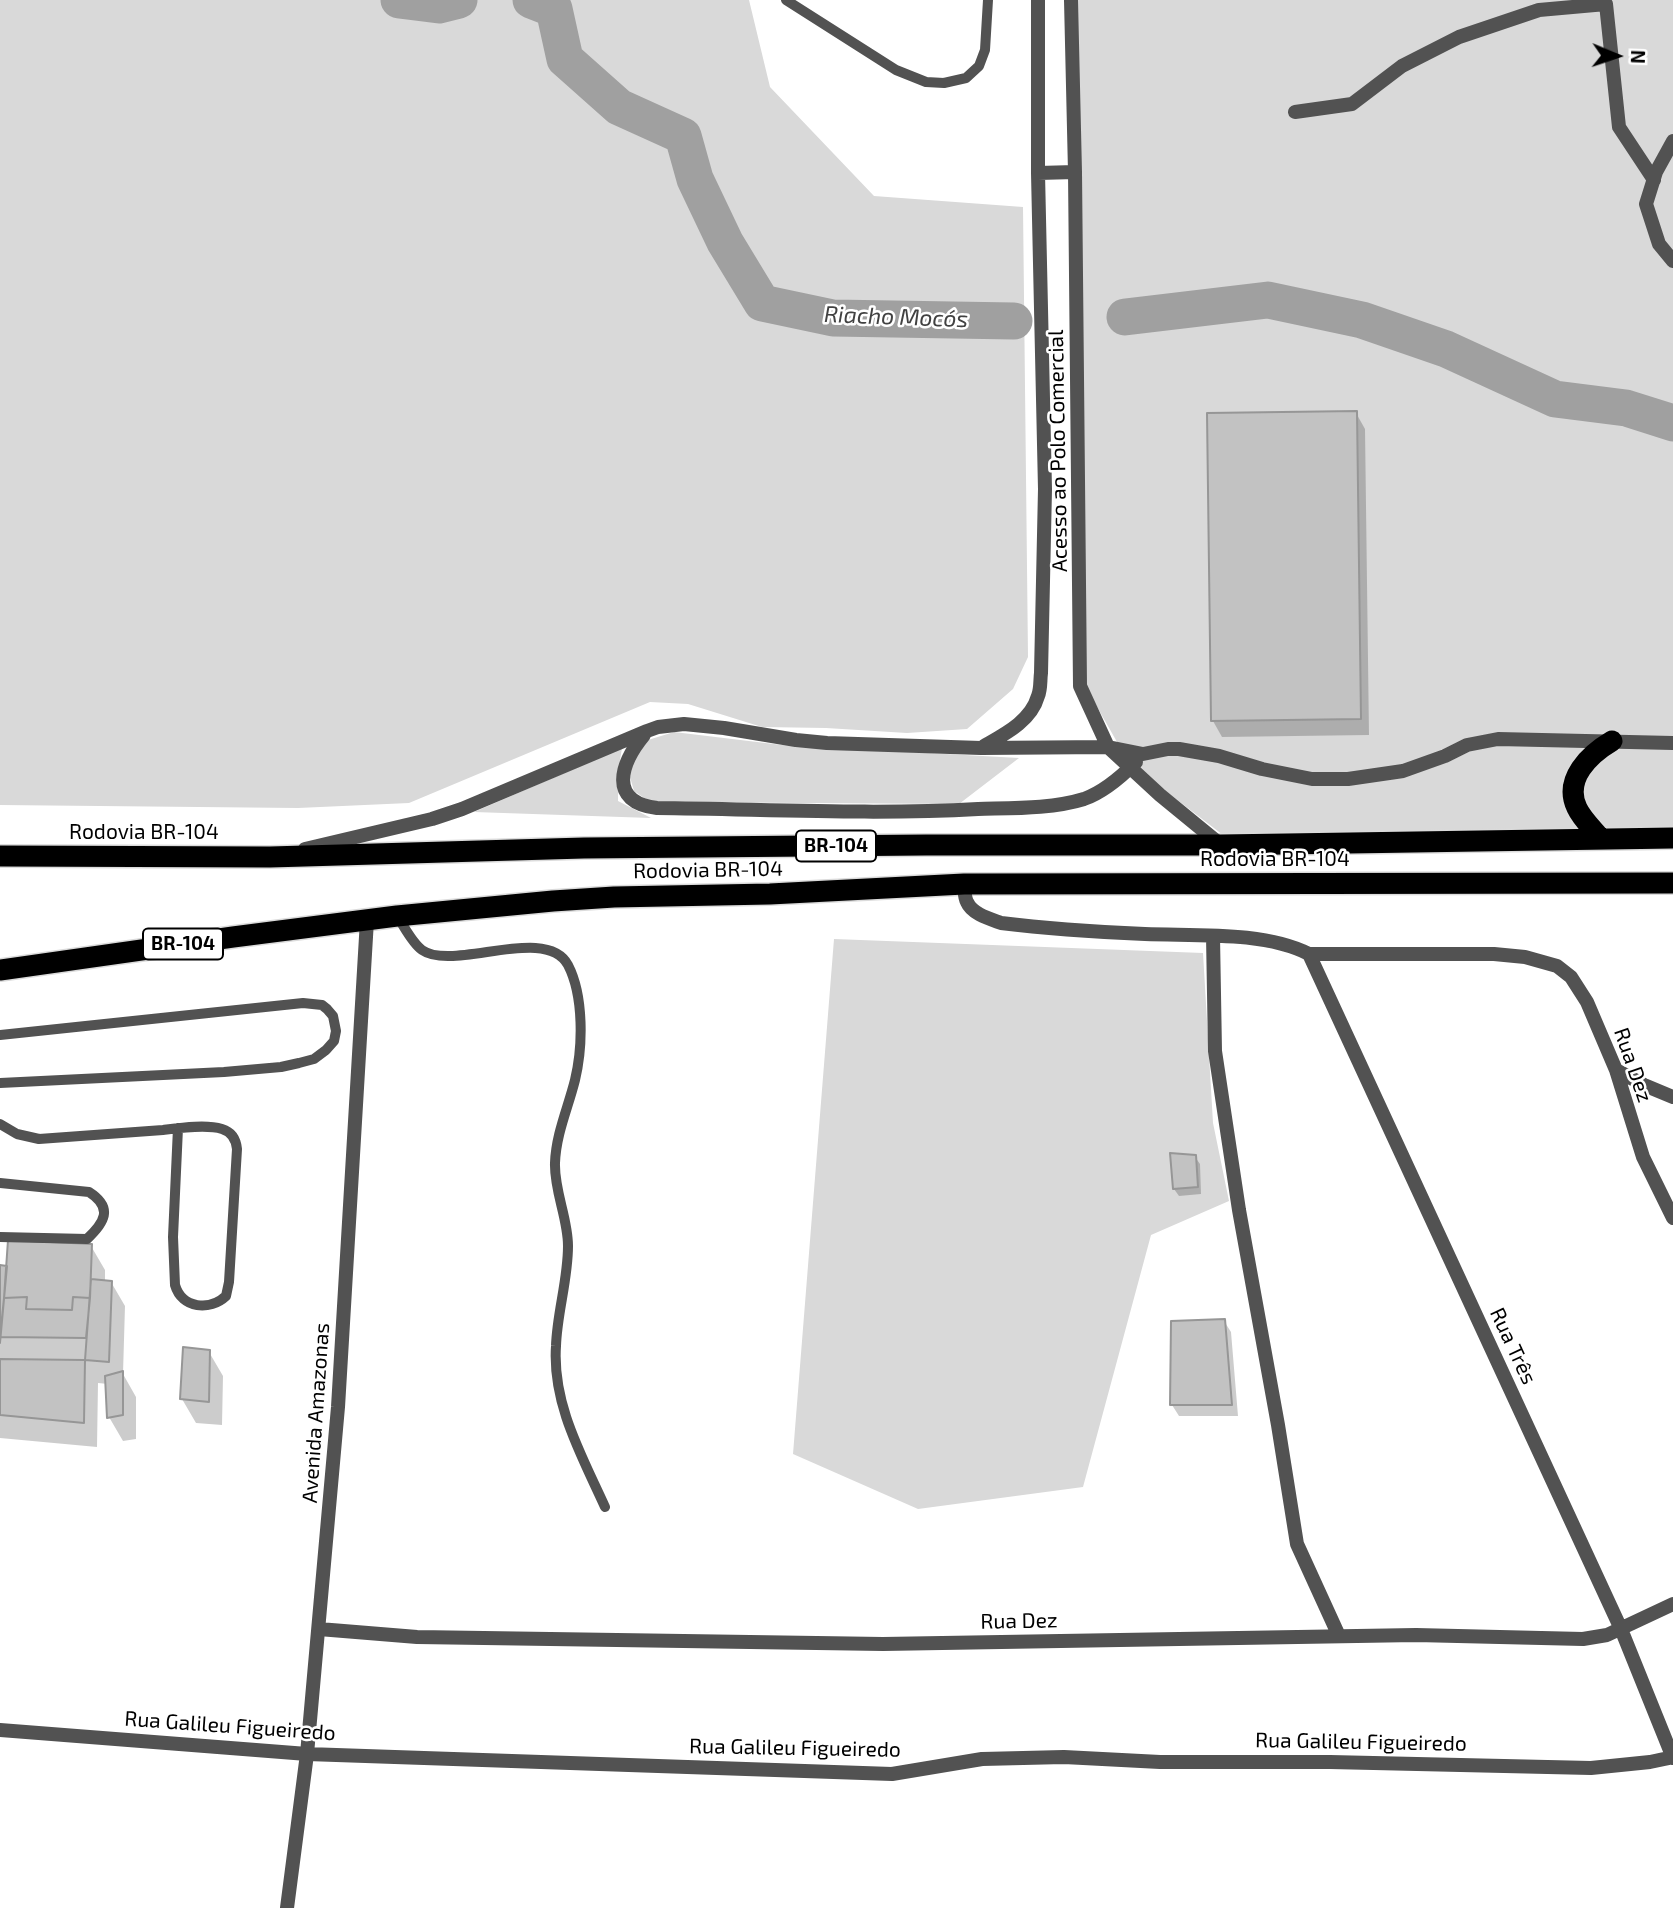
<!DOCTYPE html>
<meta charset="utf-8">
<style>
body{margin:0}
#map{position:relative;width:1673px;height:1908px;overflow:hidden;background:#fff;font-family:"Exo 2",sans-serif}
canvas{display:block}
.north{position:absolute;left:1582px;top:21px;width:70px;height:70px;-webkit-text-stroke:5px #fff;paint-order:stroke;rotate:92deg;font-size:19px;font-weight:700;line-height:28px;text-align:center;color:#000}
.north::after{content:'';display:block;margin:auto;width:24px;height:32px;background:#000;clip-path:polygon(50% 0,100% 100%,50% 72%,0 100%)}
</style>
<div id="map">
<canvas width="1673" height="1908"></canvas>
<div class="north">N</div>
</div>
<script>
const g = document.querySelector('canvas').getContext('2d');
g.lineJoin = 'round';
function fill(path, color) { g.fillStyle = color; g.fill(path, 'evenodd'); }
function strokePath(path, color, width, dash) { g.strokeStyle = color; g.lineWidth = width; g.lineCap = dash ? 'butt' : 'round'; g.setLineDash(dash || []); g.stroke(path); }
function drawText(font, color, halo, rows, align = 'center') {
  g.font = font + ' "Exo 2",sans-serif'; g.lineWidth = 5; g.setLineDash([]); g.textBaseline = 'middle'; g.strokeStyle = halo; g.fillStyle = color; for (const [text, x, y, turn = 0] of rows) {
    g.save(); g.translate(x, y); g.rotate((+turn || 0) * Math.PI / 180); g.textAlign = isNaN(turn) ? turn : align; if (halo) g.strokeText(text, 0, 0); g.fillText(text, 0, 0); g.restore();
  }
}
fill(new Path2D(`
 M0 0H749L770 87 874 196 1023 207 1028 657 1013 689 967 729 907 733 826 728 762 727 688 704 650 702 409 803 298 808 0 805Z
 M1074 0H1673V833L1223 835 1129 763 1084 684Z
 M674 732 782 745 1019 758 959 804 650 802 634 791 630 777 633 758 648 740Z
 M622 748 618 772V801L651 818 474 812Z
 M834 939 1203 953 1213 1123 1229 1201 1151 1235 1083 1487 918 1509 793 1454Z`), '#d9d9d9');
fill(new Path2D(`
 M1356 413 1365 429 1369 735 1222 737 1213 721Z
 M1195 1157 1200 1164 1201 1194 1179 1196 1174 1189Z
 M91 1246 105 1270V1282H111L125 1306 123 1374 136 1397V1439L123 1441 109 1417 108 1384 98 1383 97 1447 0 1438V1267L8 1268Z
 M1224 1321 1231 1332 1238 1416H1179L1172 1405Z
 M209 1352 223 1376 222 1425 196 1423 182 1399Z`), '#0003');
strokePath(new Path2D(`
 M399 0 439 5 459 0
 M531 0 554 9 565 59 619 107 683 136 695 179 725 242 762 303 833 318 1014 321
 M1125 317 1268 300 1362 320 1446 349 1555 399 1626 408 1673 423`), '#a0a0a0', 37);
const building = new Path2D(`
 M1357 411 1361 719 1211 721 1207 413Z
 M1170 1153 1196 1155 1198 1187 1173 1189Z
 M8 1240 92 1244 90 1298 73 1297 72 1310 26 1309 27 1297 4 1298Z
 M0 1265 7 1266 0 1343Z
 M91 1279 112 1281 109 1362 85 1360Z
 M27 1297 26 1309 72 1310 73 1297 90 1298 86 1338 0 1337 4 1298Z
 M1225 1319 1232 1405H1170L1171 1321Z
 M183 1347 210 1350 209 1402 180 1399Z
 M0 1359 85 1360 84 1423 0 1415Z
 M123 1371V1415L107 1418 105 1376Z`);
fill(building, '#c2c2c2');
strokePath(building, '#969696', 2);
const highway = new Path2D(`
 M1601 839C1593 829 1582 819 1577 808 1563 779 1590 754 1612 741
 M0 856 270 857 584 848 926 845H1221L1673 838
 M0 970 233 937 397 916 553 901 614 897 770 894 964 884 1673 883`);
strokePath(highway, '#dbdbdb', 24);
strokePath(new Path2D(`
 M786 0 896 70 926 82 944 83 966 78 979 66 985 50 988 0
 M397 916C404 926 412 943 422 950 453 972 546 924 568 965 584 996 583 1047 575 1080 568 1108 556 1134 555 1163 554 1191 568 1218 568 1246 568 1280 557 1313 556 1346 552 1404 582 1456 605 1507
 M0 1035 303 1003 322 1005 327 1009 333 1016 336 1031 334 1041 326 1050 314 1059 299 1063 281 1067 224 1072 0 1083
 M0 1124 17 1134 39 1139C80 1136 122 1133 163 1130 179 1128 206 1124 222 1129 232 1132 236 1139 237 1149L229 1282 226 1296C210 1311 182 1309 175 1285L173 1237 178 1128
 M0 1183 89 1192C114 1208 104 1223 87 1239L0 1237`), '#525252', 10);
strokePath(new Path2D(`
 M1071 0 1075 172 1080 686 1108 747 1160 795 1221 845
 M1295 112 1352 104 1402 66 1459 37 1539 10 1606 4 1619 127 1654 180
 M1673 141 1656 172 1646 204 1659 244 1673 261
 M1038 173 1075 172
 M644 735C621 763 607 802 657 808 764 809 871 815 978 809 1011 808 1052 809 1084 799 1104 792 1121 777 1136 762
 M984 746C1005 734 1031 721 1038 696 1041 689 1040 680 1041 673L1045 489 1038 173V0
 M305 849 432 819 462 809 647 731 658 727 684 724 724 728 796 740 827 743 981 748 1108 747 1143 754 1168 749H1179L1219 756 1262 769 1312 779H1348L1403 771 1445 756 1467 745 1498 739 1673 743
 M964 884C965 890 964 897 967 902 972 914 990 919 1001 923 1049 929 1097 932 1145 934 1196 936 1264 931 1309 954H1494L1525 957 1557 966 1571 977 1587 1002 1616 1070 1643 1157 1673 1218
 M1213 936 1215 1051 1239 1210 1278 1425 1297 1544 1339 1636
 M1309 954 1621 1629 1673 1758
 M1616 1070 1644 1085 1673 1097
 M319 1629 417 1637 883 1644 1416 1635 1583 1639 1607 1635 1673 1604
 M0 1730 307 1754 892 1774 982 1759 1064 1757 1160 1762H1330L1591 1768 1650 1762 1673 1757
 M287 1908 307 1754 338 1407 367 920`), '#525252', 14);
strokePath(highway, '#000', 21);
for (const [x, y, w] of [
 [836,846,80],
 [183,944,80]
]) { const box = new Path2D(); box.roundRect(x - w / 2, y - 15.5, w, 31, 5); g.fillStyle = '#fff'; g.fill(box); strokePath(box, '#000', 2); }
drawText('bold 19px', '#000', null, [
 ["BR-104",836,846],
 ["BR-104",183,944]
]);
drawText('21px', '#000', '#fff', [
 ["Acesso ao Polo Comercial",1058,451,-91],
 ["Rodovia BR-104",144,832],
 ["Rodovia BR-104",1275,859],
 ["Rodovia BR-104",708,870,-1],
 ["Rua Dez",1633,1065,71],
 ["Rua Três",1513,1346,65],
 ["Avenida Amazonas",316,1413,-86],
 ["Rua Dez",1019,1621,-1],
 ["Rua Galileu Figueiredo",230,1726,4],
 ["Rua Galileu Figueiredo",1361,1742,1],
 ["Rua Galileu Figueiredo",795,1748,1]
]);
drawText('italic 23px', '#414141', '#fff', [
 ["Riacho Mocós",896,317,2]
]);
</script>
